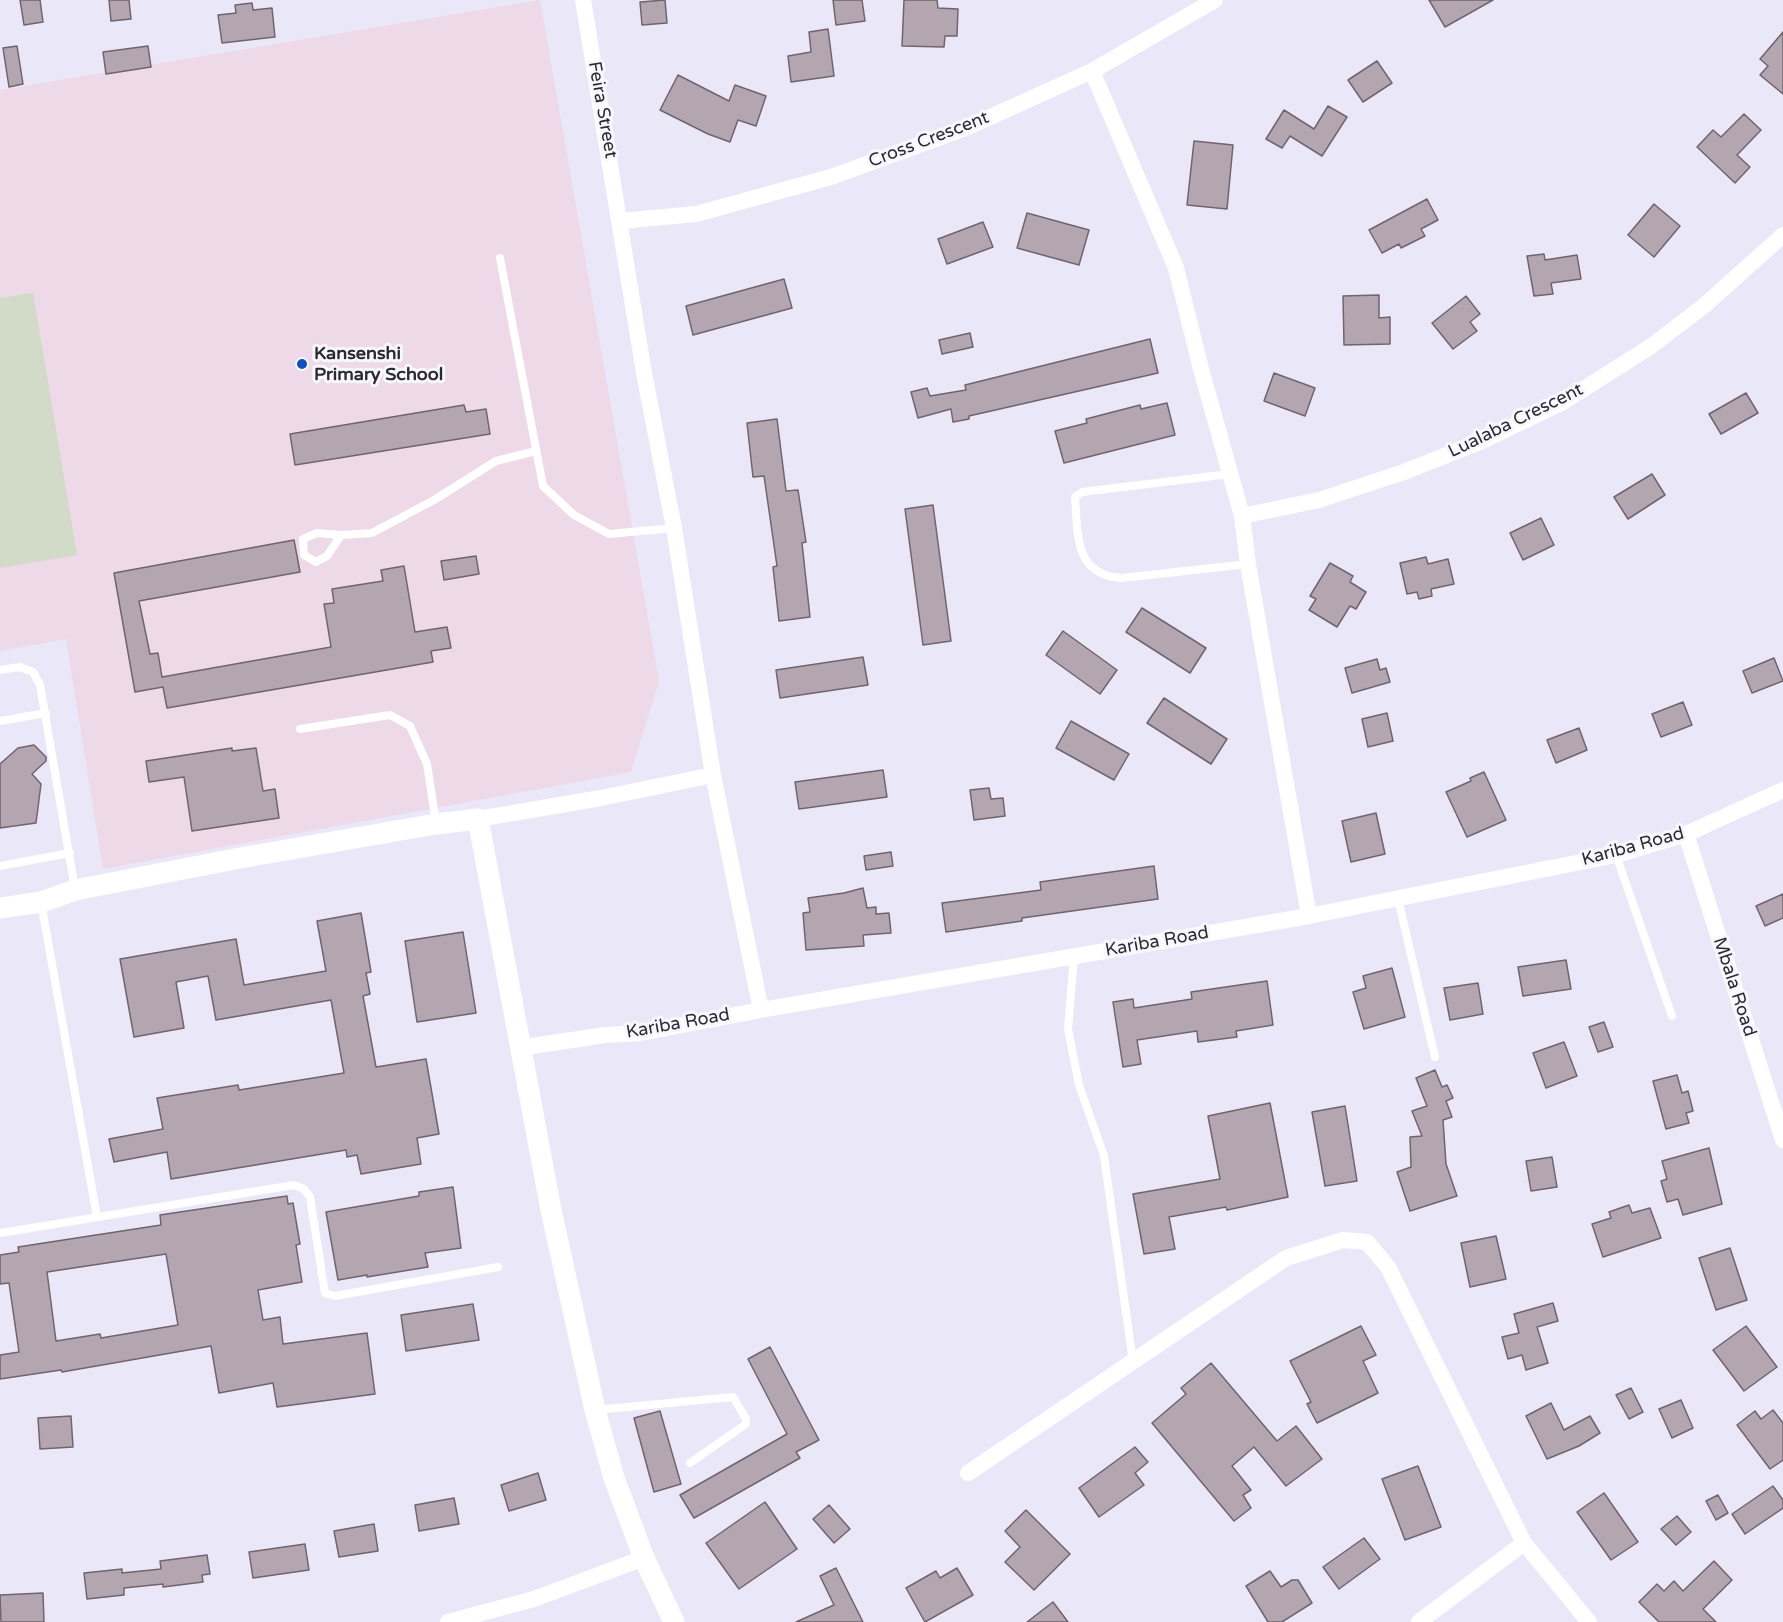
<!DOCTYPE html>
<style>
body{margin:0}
canvas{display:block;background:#eae8f8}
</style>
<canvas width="1783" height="1622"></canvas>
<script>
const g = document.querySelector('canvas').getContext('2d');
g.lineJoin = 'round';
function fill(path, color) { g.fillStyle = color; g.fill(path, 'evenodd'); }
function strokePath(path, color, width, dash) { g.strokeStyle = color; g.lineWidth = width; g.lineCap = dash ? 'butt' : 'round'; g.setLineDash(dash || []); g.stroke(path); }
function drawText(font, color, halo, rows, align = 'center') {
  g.font = font + ' "Varela Round",sans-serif'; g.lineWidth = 6; g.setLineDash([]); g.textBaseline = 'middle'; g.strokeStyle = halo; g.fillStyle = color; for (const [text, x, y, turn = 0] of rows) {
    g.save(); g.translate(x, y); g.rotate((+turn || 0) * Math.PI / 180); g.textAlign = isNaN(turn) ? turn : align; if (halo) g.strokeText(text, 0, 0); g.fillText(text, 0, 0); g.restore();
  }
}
fill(new Path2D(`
 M540 0 659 681 631 772 103 869 66 639 0 651V90Z`), '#eed9e9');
fill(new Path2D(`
 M33 293 77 555 0 568V298Z`), '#d1dbc7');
const building = new Path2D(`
 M20 0H40L43 22 24 25Z
 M109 0H129L131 19 111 21Z
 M665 0 667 23 642 25 640 2Z
 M833 0H862L865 21 836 25Z
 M904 0H937L938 8 958 9 957 36H945L944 47 902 46Z
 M1429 0H1493L1445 27Z
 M252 3 253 10 272 8 275 37 222 43 218 15 236 13 235 5Z
 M828 29 834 76 791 82 788 56 811 52 809 32Z
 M1783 32V94L1760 75 1768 66 1760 59Z
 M17 46 23 84 9 87 3 48Z
 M148 46 151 67 106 74 103 52Z
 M1377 61 1392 83 1363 102 1348 80Z
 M678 75 729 101 735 85 766 96 756 126 738 120 730 142 708 134 660 110Z
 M1328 106 1347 117 1322 156 1290 136 1282 148 1266 139 1284 110 1314 129Z
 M1744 114 1761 130 1737 155 1750 167 1735 183 1697 147 1713 130 1721 137Z
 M1194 141 1233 145 1227 209 1187 205Z
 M1427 199 1438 220 1421 229 1425 236 1401 248 1399 244 1382 253 1369 230Z
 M1654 204 1680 226 1654 257 1628 235Z
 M1027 213 1089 230 1079 265 1017 248Z
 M983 222 993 247 947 264 938 239Z
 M1544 254 1545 260 1577 255 1581 279 1551 283 1553 294 1534 296 1527 256Z
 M784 279 792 308 693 335 686 306Z
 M1379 295V318L1390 317V344L1344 345 1343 296Z
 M1466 296 1480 314 1470 322 1477 331 1453 349 1432 323Z
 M970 333 973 347 942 354 939 340Z
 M1150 339 1158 373 969 416V419L953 422 951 409 918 418 911 392 927 388 930 396 966 390 965 385Z
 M1274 373 1315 388 1305 416 1264 401Z
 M1746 393 1758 413 1721 434 1709 414Z
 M1167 403 1175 435 1064 463 1055 431 1087 423 1086 419 1140 405 1141 409Z
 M464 405 466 412 486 409 490 434 295 465 290 434Z
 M777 419 786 491 798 490 806 542 802 543 810 617 779 621 773 567 777 566 764 476 753 477 747 423Z
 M1652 474 1665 495 1628 519 1614 497Z
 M933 505 951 641 923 645 905 509Z
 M1541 518 1554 545 1523 560 1510 533Z
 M294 540 300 572 139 601 150 654 158 653 162 677 331 647 324 604 334 603 332 589 383 581 381 570 404 566 415 632 447 627 451 648 431 651 433 662 167 708 163 687 135 692 114 573Z
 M476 556 479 574 444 580 441 561Z
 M1426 557 1428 564 1448 559 1454 584 1431 589 1432 596 1419 599 1417 592 1407 594 1400 563Z
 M1330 563 1353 576 1350 582 1366 592 1356 609 1350 606 1337 627 1309 610 1316 599 1310 596Z
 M1142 608 1206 648 1190 673 1126 632Z
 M1063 631 1117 670 1100 694 1046 655Z
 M863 657 868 685 780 698 776 670Z
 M1774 658 1783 681 1752 693 1743 671Z
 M1377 659 1380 670 1386 668 1390 682 1352 693 1345 668Z
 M1164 698 1227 739 1211 764 1147 723Z
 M1683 702 1692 725 1661 737 1652 714Z
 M1387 713 1393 741 1368 747 1362 719Z
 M1071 721 1129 754 1114 780 1056 748Z
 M1579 728 1587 750 1556 763 1547 740Z
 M34 745 46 757V761L32 774 41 784 36 823 0 828V764L18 748Z
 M232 748V751L256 748 263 791 275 789 279 818 192 831 184 777 149 782 146 761Z
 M883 770 887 797 799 809 795 782Z
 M1484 772 1506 820 1467 837 1446 792 1471 781 1470 778Z
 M989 788 991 799 1003 798 1005 816 974 820 970 790Z
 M1376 813 1385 854 1351 862 1342 821Z
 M891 852 893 866 866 870 864 856Z
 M1154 866 1158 899 1022 918V921L946 932 942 903 1041 890 1040 882Z
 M863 888 867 908 876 907V914L889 913 891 933 863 935 864 946 806 950 803 913 810 912 808 898 844 893Z
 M1783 894V918L1765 926 1756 906Z
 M361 913 371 972 366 973 370 994 363 996 376 1067 426 1059 439 1134 417 1138 421 1164 361 1174 357 1155 347 1157 346 1150 171 1179 167 1152 114 1162 109 1139 163 1129 157 1098 238 1085 239 1090 344 1073 331 1000 216 1020 208 976 176 982 184 1028 134 1037 120 959 236 939 244 985 326 971 317 921Z
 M463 932 476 1013 417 1022 405 941Z
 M1566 960 1571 989 1523 996 1518 967Z
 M1392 968 1405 1017 1364 1029 1353 992 1366 988 1363 976Z
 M1267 981 1273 1025 1236 1031 1237 1037 1198 1042 1197 1031 1137 1040 1141 1064 1123 1067 1113 1002 1133 999 1134 1008 1192 999 1191 992Z
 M1478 983 1483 1014 1450 1020 1444 988Z
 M1604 1022 1613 1047 1598 1052 1589 1027Z
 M1564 1042 1577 1076 1546 1088 1533 1053Z
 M1435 1070 1442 1087 1447 1085 1453 1098 1446 1101 1452 1117 1443 1120 1446 1164 1457 1196 1410 1211 1397 1172 1411 1167 1410 1137 1422 1136 1412 1111 1427 1106 1416 1078Z
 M1677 1075 1682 1093 1688 1091 1693 1111 1686 1113 1689 1123 1666 1129 1653 1081Z
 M1270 1103 1288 1197 1227 1210 1226 1207 1169 1217 1175 1249 1144 1254 1133 1194 1220 1179 1208 1116Z
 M1345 1106 1357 1181 1325 1186 1312 1112Z
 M1709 1148 1722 1204 1683 1215 1678 1199 1667 1202 1661 1181 1667 1179 1662 1161Z
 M1552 1157 1557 1187 1531 1191 1526 1161Z
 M453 1187 461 1248 425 1253 428 1267 367 1277V1275L338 1280 326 1212 419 1196V1192Z
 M287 1196 288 1204 293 1203 300 1244 296 1245 302 1282 258 1290 263 1320 280 1317 283 1344 367 1333 375 1394 277 1407 273 1383 219 1393 211 1346 62 1372 61 1370 0 1379V1355L19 1352 9 1283 0 1284V1255L19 1252 18 1247 161 1225 160 1215ZM166 1254 178 1325 101 1338 100 1334 56 1341 47 1272Z
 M1629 1205 1632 1213 1650 1208 1661 1238 1603 1257 1592 1224 1611 1218 1609 1212Z
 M1496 1236 1506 1279 1470 1287 1461 1243Z
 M1730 1248 1747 1300 1716 1310 1699 1258Z
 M1553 1303 1558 1321 1537 1327 1548 1363 1526 1370 1522 1355 1508 1359 1502 1337 1519 1333 1514 1314Z
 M473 1304 479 1340 406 1351 401 1315Z
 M1361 1326 1376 1355 1363 1361 1378 1393 1317 1423 1307 1404 1311 1402 1290 1361Z
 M1746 1326 1777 1367 1744 1391 1713 1350Z
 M770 1347 819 1440 796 1452 800 1458 694 1518 680 1495 787 1434 748 1359Z
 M1211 1363 1277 1441 1296 1426 1322 1459 1286 1486 1254 1447 1232 1466 1251 1490 1243 1495 1251 1508 1234 1521 1152 1423 1186 1394 1181 1388Z
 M1631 1388 1643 1412 1629 1419 1616 1395Z
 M1681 1400 1693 1428 1672 1438 1659 1409Z
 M1551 1403 1564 1430 1590 1416 1600 1433 1579 1446 1547 1459 1526 1416Z
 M1773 1410 1783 1423V1460L1770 1469 1737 1425 1755 1411 1761 1419Z
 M660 1411 681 1484 654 1492 634 1418Z
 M71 1416 73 1447 40 1449 38 1418Z
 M1135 1447 1148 1462 1135 1473 1144 1485 1099 1517 1079 1488Z
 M1418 1466 1441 1527 1405 1540 1382 1479Z
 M538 1473 546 1500 509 1511 501 1485Z
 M1773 1486 1783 1500V1508L1745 1534 1732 1514Z
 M1604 1493 1638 1542 1611 1560 1577 1512Z
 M1718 1495 1728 1513 1716 1520 1706 1501Z
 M454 1498 459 1524 419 1531 415 1505Z
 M765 1502 797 1549 739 1589 706 1543Z
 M829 1505 850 1529 834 1543 813 1519Z
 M1026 1510 1070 1554 1034 1590 1005 1562 1020 1547 1005 1531Z
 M1677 1516 1691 1532 1676 1545 1661 1529Z
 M374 1524 378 1551 339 1557 334 1531Z
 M1364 1538 1380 1559 1339 1589 1323 1567Z
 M305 1544 309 1570 253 1578 249 1552Z
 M207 1555 210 1574 202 1575 203 1582 163 1587V1584L124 1588V1595L87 1599 84 1573 122 1569V1573L161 1569 160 1561Z
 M1714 1561 1732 1580 1703 1609 1716 1622H1659L1639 1602 1657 1584 1664 1591 1674 1581 1683 1591Z
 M836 1568 863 1622H796L834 1605 820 1576Z
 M957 1568 973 1595 925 1622 906 1588 936 1571 940 1578Z
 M1270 1571 1281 1587 1292 1580H1298L1312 1603 1282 1622H1268L1246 1586Z
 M43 1593 44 1622H1L0 1595Z
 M1053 1602 1068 1622H1027Z`);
fill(building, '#b4a6b0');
strokePath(building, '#71646e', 1.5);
strokePath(new Path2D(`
 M500 258 543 486 574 515 609 534 674 528
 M1230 474 1082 492 1075 497C1078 535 1074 575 1122 578L1248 564
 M341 535 327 556 316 562 304 555 303 539 317 533 341 535 372 533 434 500 496 461 536 451
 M0 670 20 667 33 672 40 685 75 889
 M0 721 46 713
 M300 729 390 715 410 726 427 764 436 823
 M1616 855 1672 1016
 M0 866 70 853
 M1398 899 1435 1057
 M41 902 97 1217
 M1074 956 1068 1029 1079 1085 1104 1156 1133 1362
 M0 1233 294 1185 304 1189 310 1197 325 1293 335 1296 498 1267
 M595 1410 733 1397 746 1419V1424L690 1463`), '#fff', 8);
strokePath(new Path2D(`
 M583 0 644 373 674 528 713 775 761 1010
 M1092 71 1176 268 1201 369 1242 516 1248 564 1309 916
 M621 221 696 214 831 177 968 127 1092 71 1215 0
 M1242 516 1319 500 1404 472 1482 441 1563 402 1650 347 1705 305 1783 235
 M478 819 601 798 713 775
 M1686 834 1783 1140
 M519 1048 605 1035 640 1033 761 1010 1309 916 1616 855 1686 834 1783 790
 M968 1473 1286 1258 1343 1240 1367 1242 1388 1267 1524 1543 1589 1622
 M448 1622 534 1599 644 1558
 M1419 1622 1524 1543`), '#fff', 16);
strokePath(new Path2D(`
 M0 908 41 902 75 890 240 858 436 824 478 819 551 1210 595 1410 614 1478 644 1558 674 1622`), '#fff', 21);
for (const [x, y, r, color] of [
 [302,364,6,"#1250bb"]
]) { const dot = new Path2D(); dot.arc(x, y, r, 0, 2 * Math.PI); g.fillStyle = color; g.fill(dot); strokePath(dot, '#f7f7fd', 2); }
drawText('18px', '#2b2a30', '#f7f7fd', [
 ["Feira Street",602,110,80],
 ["Cross Crescent",929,140,-21],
 ["Lualaba Crescent",1516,421,-26],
 ["Kariba Road",1633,847,-15],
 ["Kariba Road",1157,942,-10],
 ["Mbala Road",1734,987,72],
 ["Kariba Road",678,1024,-10]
]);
drawText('bold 18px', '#2b2a30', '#f7f7fd', [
 ["Kansenshi",314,354],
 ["Primary School",314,375]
], 'left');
</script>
